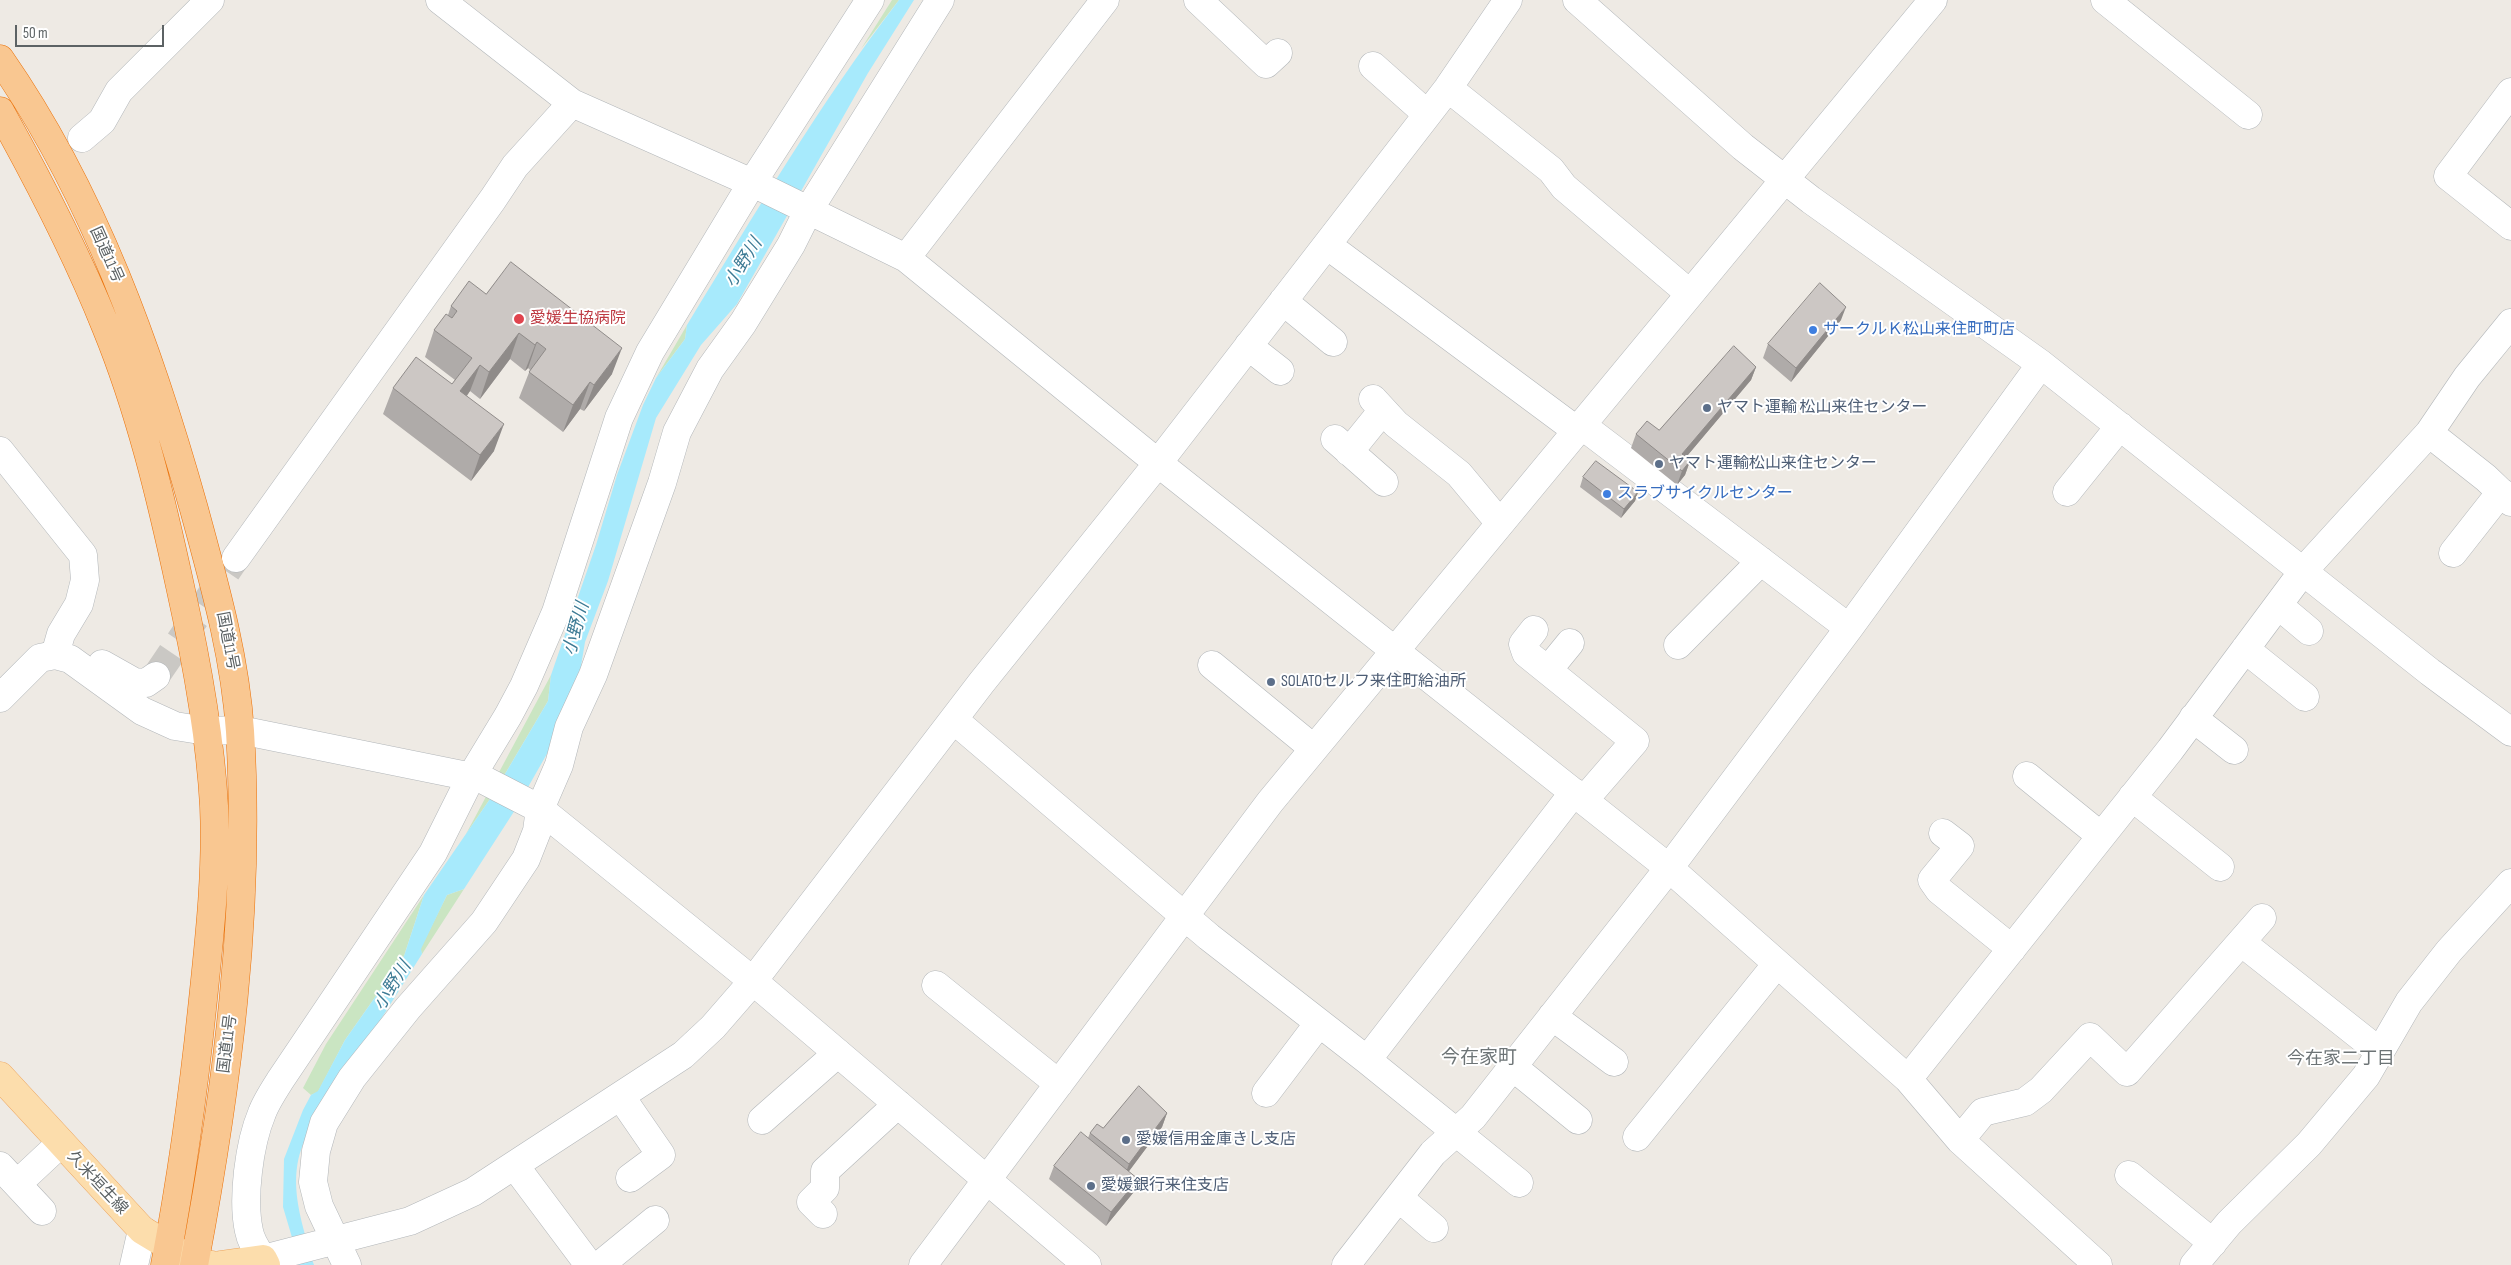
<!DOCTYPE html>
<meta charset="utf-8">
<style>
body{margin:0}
#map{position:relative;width:2511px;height:1265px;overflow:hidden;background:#eeeae4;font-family:"Sofia Sans Condensed",sans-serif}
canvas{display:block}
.scale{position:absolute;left:15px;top:25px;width:149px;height:22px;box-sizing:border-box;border:2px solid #5c6264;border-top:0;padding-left:6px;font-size:15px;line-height:18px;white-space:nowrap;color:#5c6264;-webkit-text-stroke:4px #fff;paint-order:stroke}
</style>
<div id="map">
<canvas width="2511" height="1265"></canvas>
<div class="scale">50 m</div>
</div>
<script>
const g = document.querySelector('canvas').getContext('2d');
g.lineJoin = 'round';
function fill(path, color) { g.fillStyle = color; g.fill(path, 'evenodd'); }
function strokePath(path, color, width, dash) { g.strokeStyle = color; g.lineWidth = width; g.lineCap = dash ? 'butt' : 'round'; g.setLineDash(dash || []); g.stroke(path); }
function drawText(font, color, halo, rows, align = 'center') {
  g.font = font + ' "Sofia Sans Condensed","Noto Sans JP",sans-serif'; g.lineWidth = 4; g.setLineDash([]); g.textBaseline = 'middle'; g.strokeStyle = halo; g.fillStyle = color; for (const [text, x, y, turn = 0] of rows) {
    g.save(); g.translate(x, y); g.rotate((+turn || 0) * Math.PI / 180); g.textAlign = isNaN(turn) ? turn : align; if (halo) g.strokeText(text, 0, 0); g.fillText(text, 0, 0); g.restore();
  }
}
fill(new Path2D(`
 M892 0H899L861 49Z
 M687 325 685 339 656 378Z
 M551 675 548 701 492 796 466 834Z
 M464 889 422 954 420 949 447 895Z
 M424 895 404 956 345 1040 318 1092 311 1095 303 1088 326 1044Z`), '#cae5c2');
fill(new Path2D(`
 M899 0H914L868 73 737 304 701 345 656 418 608 581 585 642 581 666 587 668 556 738 515 810 464 889 447 895 421 949 422 954 318 1119C281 1166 299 1213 314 1265H293L299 1261 283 1207 284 1159 303 1110 311 1095 318 1091 345 1040 404 956 424 895 492 796 548 701 551 675 596 545 617 475 643 405 656 378 685 339 687 325C754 215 820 103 899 0Z`), '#a7eafc');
strokePath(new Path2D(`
 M156 676 236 558`), '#cac8c4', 28, [28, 14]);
const minor = new Path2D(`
 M440 0 572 103 759 186 906 258 1158 463 1669 868 1908 1079 1960 1140 2098 1265
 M870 0 752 183 650 352 619 418 556 612 524 686 508 716 471 777 433 853 281 1079C274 1090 266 1102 262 1113 249 1144 242 1199 249 1231 251 1242 257 1250 263 1259L410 1221 473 1192 683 1055 713 1027 753 981 982 682 1158 463 1448 88 1508 0
 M1198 0 1266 64 1278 53
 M1577 0 1743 147 1811 200 2041 364 2430 672 2511 732
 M2105 0 2248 115
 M1373 66 1427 114
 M1448 88 1551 170 1564 187 1689 293
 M2511 92 2448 176 2511 226
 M82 138 102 121 119 91 210 0
 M1327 245 1576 430
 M906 258 1105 0
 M1283 301 1333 342
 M1248 346 1280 371
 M1373 399 1396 424 1459 474 1499 522
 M1580 424 1849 628
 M2429 433 2486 478 2511 502
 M1335 439 1384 482
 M0 451 83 555 85 580 79 604 61 634 55 655
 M1349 452 1383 410
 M2067 492 2120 426
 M2453 553 2501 492
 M236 558 493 199 515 166 572 103
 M2278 605 2309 631
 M1534 630 1523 644 1526 653 1635 741 1584 800
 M1678 645 1761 561
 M2245 649 2305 697
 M102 664 134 682 146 683 156 676
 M1212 665 1313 748
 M1548 670 1570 643
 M0 698 40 658 55 655 70 659 142 711 175 726 206 731 240 730 482 779 540 809 753 981 1087 1265
 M2193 718 2234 750
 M954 720 1209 937 1367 1060 1519 1183
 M2027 776 2101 836
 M2132 797 2220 867
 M1943 833 1960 846 1932 880 1939 890 2012 949
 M2241 942 2380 1052
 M936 985 1059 1084
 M1552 1016 1614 1062
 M1367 1060 1574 792
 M1513 1067 1578 1120
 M1908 1079 2170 750 2304 570 2429 433 2467 377 2511 323
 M1266 1093 1319 1023
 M621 1097 661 1155 630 1178
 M762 1120 838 1053
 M1637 1137 1776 965
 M1960 1140 1983 1112 2025 1102 2041 1090 2090 1037 2127 1072 2262 918
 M0 1166 42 1211
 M515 1166 589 1265
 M2129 1175 2213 1243
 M17 1184 61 1143
 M1399 1198 1434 1228
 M823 1214 811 1202 825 1188V1171L898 1104
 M134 1265 142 1230
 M347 1265 319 1206 313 1182 316 1151 324 1123 352 1078 408 1008 484 922 526 859 537 831 540 809 559 765 569 727 593 675 662 483 677 432 710 369 743 323 791 245 808 211 940 0
 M600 1265 655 1220
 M923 1265 1270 802 1933 0
 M1346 1265 1433 1153 1473 1117 1669 868 1849 628 2041 364
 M2194 1265 2229 1223 2309 1144 2366 1076 2409 1002 2449 951 2511 883`);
const major = new Path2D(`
 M0 1076 142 1230 195 1262 212 1265
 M220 1265 263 1259 266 1265`);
const highway = new Path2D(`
 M0 59C94 194 150 352 194 509 214 583 235 655 240 731 251 910 227 1089 194 1265
 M0 111C39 181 76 252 106 327 140 410 161 498 180 586 196 658 210 732 214 806 217 874 209 942 202 1009 193 1095 181 1181 165 1265`);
strokePath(minor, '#b2b6b9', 29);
strokePath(major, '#eca55f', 29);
strokePath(highway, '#ea7109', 29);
strokePath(minor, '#fff', 28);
strokePath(major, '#fcddac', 28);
strokePath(highway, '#f9c791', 28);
fill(new Path2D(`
 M486 294 612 374 584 411 580 409 563 432 519 398 530 370 528 368 525 371 510 359 480 399 470 391 467 396 494 451 471 481 383 414 393 388 452 384 455 380 425 357 434 330 448 315 451 306Z
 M1841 320 1791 382 1763 358 1768 344Z
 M1756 367 1751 380 1686 457 1690 461 1685 475 1677 485 1631 448 1636 434 1659 430Z
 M1583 477 1638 492 1635 501 1621 518 1580 487Z
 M1167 1113 1162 1127 1128 1172 1133 1193 1106 1226 1049 1179 1054 1166 1088 1138 1090 1133 1103 1128Z`), '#afaba9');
fill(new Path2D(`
 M1846 307 1841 320 1791 382 1796 368Z
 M519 333 510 359 480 399 489 372Z
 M537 342 528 368 525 371 535 345Z
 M622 348 612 374 584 411 594 385Z
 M480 365 470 391 450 418 460 391Z
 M1756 367 1751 380 1677 468 1682 454Z
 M590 382 580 409 563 432 573 405Z
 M504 424 494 451 471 481 480 455Z
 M1690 461 1685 475 1677 485 1682 471Z
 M1638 492 1635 501 1621 518 1624 509Z
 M1167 1113 1162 1127 1124 1178 1129 1164Z
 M1138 1179 1133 1193 1106 1226 1111 1212Z`), '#8f8b89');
const building = new Path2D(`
 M511 262 622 348 594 385 590 382 573 405 529 372 546 349 537 342 535 345 519 333 489 372 480 365 460 391 504 424 480 455 393 388 416 357 452 384 472 358 434 330 446 314 452 318 457 311 451 306 469 281 486 294Z
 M1820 283 1846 307 1796 368 1768 344Z
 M1734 346 1756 367 1682 454 1690 461 1682 471 1636 434 1647 421 1659 430Z
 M1596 461 1638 492 1624 509 1583 477Z
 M1139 1086 1167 1113 1129 1164 1090 1133 1097 1124 1103 1128Z
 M1081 1132 1138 1179 1111 1212 1054 1166Z`);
fill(building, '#ccc7c4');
strokePath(building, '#8f8b89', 1);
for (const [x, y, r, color] of [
 [519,319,6,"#e0444e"],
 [1813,330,5,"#3f7fe0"],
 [1707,408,5,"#5c6f8a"],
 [1659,464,5,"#5c6f8a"],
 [1607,494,5,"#3f7fe0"],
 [1271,682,5,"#5c6f8a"],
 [1126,1140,5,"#5c6f8a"],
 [1091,1186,5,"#5c6f8a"]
]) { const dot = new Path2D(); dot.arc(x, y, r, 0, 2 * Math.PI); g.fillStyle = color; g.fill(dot); strokePath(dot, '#fff', 2); }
drawText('16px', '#5c6264', '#fff', [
 ["国道11号",106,255,66],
 ["国道11号",227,641,79],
 ["国道11号",228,1044,-83],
 ["久米垣生線",97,1183,47]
]);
drawText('16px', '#be3a42', '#fff', [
 ["愛媛生協病院",530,319]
], 'left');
drawText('16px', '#366cbe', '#fff', [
 ["サークルＫ松山来住町町店",1823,330],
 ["スラブサイクルセンター",1617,494]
], 'left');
drawText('16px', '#4e5e75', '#fff', [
 ["ヤマト運輸 松山来住センター",1717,408],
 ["ヤマト運輸松山来住センター",1669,464],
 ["SOLATOセルフ来住町給油所",1281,682],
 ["愛媛信用金庫きし支店",1136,1140],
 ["愛媛銀行来住支店",1101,1186]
], 'left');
drawText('italic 18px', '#3c7a94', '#fff', [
 ["小野川",744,263,-58],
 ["小野川",577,629,-75],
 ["小野川",393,986,-58]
]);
drawText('18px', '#6d7476', '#fff', [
 ["今在家二丁目",2341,1059]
]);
drawText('19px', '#6d7476', '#fff', [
 ["今在家町",1479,1058]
]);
</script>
